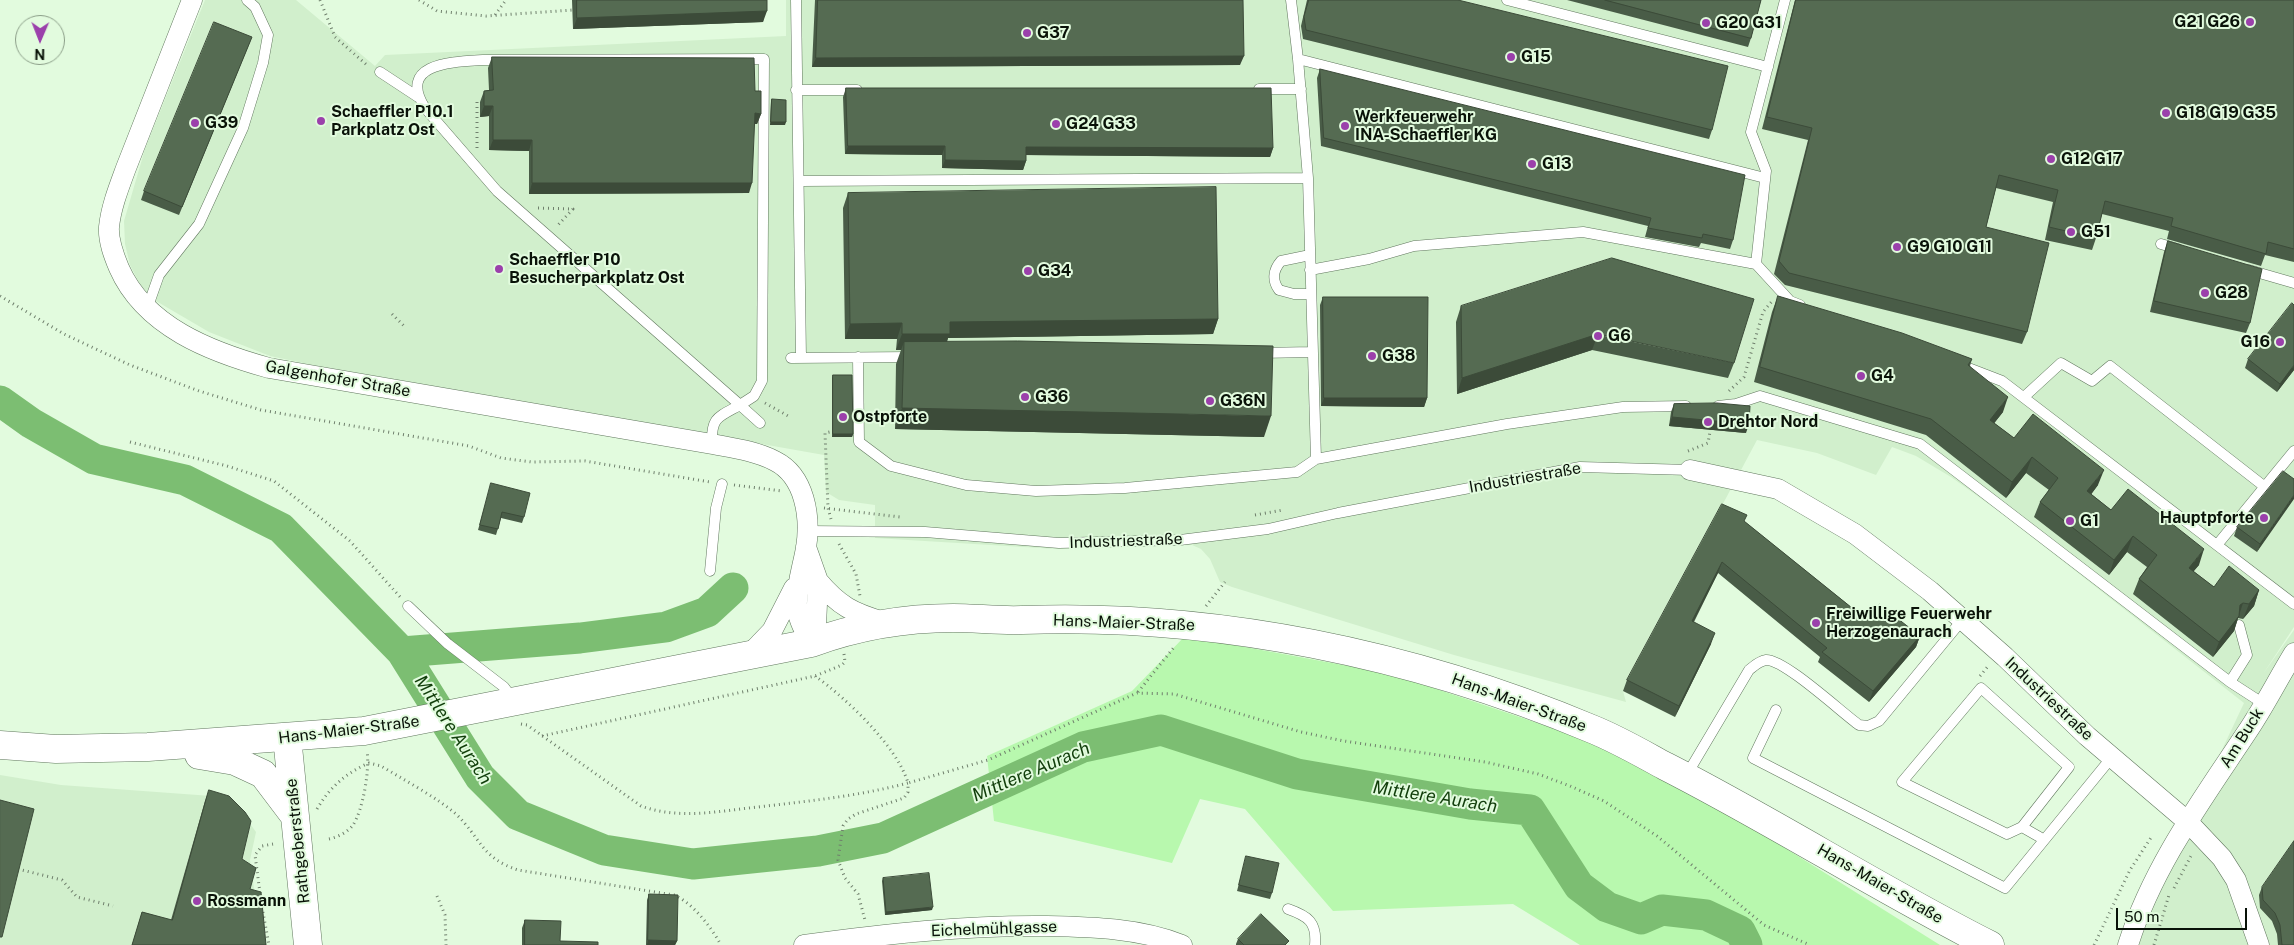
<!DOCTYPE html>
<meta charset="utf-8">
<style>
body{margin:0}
#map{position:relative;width:2294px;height:945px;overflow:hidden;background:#e2fbde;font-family:"Public Sans",sans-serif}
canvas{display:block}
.north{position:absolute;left:15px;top:15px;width:50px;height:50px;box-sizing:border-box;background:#e2fbde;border:1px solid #8b9e88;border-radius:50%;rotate:181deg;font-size:14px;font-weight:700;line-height:20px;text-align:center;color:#091208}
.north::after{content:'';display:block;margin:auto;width:18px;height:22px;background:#9b40ab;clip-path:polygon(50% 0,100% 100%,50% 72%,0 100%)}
.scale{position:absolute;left:2116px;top:908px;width:131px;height:22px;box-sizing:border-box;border:2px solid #091208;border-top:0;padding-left:6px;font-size:15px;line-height:18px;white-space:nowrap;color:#091208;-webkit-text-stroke:4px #e2fbde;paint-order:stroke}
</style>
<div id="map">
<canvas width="2294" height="945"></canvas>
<div class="north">N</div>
<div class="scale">50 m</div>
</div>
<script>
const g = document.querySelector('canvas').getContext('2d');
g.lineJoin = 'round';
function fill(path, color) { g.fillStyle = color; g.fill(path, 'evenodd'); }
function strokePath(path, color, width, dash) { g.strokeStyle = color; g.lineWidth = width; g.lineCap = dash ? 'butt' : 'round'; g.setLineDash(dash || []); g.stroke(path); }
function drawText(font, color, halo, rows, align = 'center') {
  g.font = font + ' "Public Sans",sans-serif'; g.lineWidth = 4; g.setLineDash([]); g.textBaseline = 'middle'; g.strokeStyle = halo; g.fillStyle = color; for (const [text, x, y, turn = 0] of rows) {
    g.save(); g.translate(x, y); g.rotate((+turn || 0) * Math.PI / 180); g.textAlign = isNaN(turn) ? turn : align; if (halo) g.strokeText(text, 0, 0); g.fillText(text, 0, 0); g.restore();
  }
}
fill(new Path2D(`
 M205 0H296L375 66 385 55 786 36V0H2294V627L2263 674 2294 630V945H2130L2244 703 2004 515 1951 477 1916 456 1892 447 1876 475 1817 453 1757 440 1623 691 1626 702 1454 655 1232 587 1220 582 1210 559 1201 549 1192 545 1057 549 875 538V505L839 500 826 492 824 455 308 364 270 356 209 332 156 301 141 286 130 265 125 244 124 221 145 149Z
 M0 775 61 785 225 797 240 810 256 832 250 860 262 945H0Z`), '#d1efcc');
fill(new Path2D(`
 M1185 636 1392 674 1573 735 1702 796 1940 945H1580L1513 904 1333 911 1245 809 1200 799 1172 863 994 821 987 756 1132 691Z`), '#b8f8ae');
strokePath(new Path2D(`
 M0 401 31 423 94 459 185 480 281 528 402 652 480 777 518 815 604 850 693 864 818 851 883 838 1083 747 1161 730 1297 774 1470 804 1530 810 1579 886 1607 907 1641 919 1662 910 1706 915 1740 931 1747 945
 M402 652 580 638 666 627 707 612 733 588`), '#7cbe72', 31);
const lane = new Path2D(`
 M796 0 801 358
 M1291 0 1298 59
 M1507 0 1768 67
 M764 59 762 381 754 396 740 405 497 191 425 108C397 63 452 62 483 60Z
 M380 72 418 97
 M1259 89H1301
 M796 90H857
 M1308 178 1298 59 1765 178
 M800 181 1308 178 1316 459 1297 472 1125 488 1036 491 966 485 891 466 859 442 858 357
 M2161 244 2178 249
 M1310 255 1281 261C1273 270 1272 281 1279 290L1294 294H1311
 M1756 264 1766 171 1751 132 1785 0
 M1310 270 1369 259 1414 246 1583 232 1756 264 1790 301 1800 305
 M2249 270 2294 283
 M147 309 159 275 199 224 243 128 263 63 268 35 255 7 247 0
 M1259 353 1313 352
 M791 358 912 357
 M1963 366 2002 381 2294 604
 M2024 397 2061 363 2092 381 2110 366 2265 487
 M1718 406 1736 404 1760 396 1920 444 2230 682
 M712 444C711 417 718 417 740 405L760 423
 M1316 459 1507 424 1623 407 1686 406
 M806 531 925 532 1059 543 1180 540 1268 529 1338 513 1580 467 1690 470
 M2217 545 2294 451
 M710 571 716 508 722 484
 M408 606 448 644 504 687 513 699
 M2239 625 2247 655 2230 682 2264 704
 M1776 710 1753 758 2005 888 2112 757
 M1686 776 1749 670C1754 666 1759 661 1766 660 1784 659 1841 712 1859 725L1868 726 1879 721 1963 619
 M2022 827 2069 767 1981 688 1902 782 2007 834 2022 827 2043 839
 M1288 909C1308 916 1317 922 1315 945`);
const street = new Path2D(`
 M192 0 126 168C119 187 111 207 109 227 108 241 114 256 119 268 145 327 211 352 269 368L712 444C733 448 756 451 775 461 805 476 811 517 806 548 803 566 797 582 797 601 796 616 804 630 811 643
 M1690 470 1778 489 1855 534 1930 591 2005 657 2087 736 2188 822 2222 858 2236 880 2259 945
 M806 547 818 581 816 626 811 643
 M818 581C839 606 853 613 884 622
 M749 655 772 631 794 588
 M804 945C885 934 966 925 1047 926 1093 927 1139 928 1182 945
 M2128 945C2153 866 2202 800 2247 732 2264 707 2278 679 2294 653`);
const secondary = new Path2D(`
 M287 737 308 945
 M0 745 56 749 148 747 364 731 811 643C855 627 905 618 953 618 976 618 999 621 1022 620 1216 613 1413 654 1592 729 1617 739 1641 753 1665 766 1775 822 1879 889 1990 945
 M199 755 235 761 263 774 294 815`);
strokePath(lane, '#61775e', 11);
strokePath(street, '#61775e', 21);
strokePath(secondary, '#61775e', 29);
strokePath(new Path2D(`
 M320 0 335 37 368 66
 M419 0 437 11 486 16 573 10
 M495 15 506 0
 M477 148V101
 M538 208 573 209 558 225
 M0 296 64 334 130 365 199 391 261 410 469 446 501 458 532 462 585 461 710 482
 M392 314 405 327
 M1729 391 1744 377 1763 312 1773 300
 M765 403 790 417
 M130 442 227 466 274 481 350 541 401 598
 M1688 451 1708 443 1711 426
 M734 485 782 491
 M824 508 900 517
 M1255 515 1283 510
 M831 519 828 508 825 433 834 431
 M839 544 856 574 860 596
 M1206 606 1225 582
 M815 676C846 698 897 746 908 783L988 760 1137 693 1174 694 1301 732 1344 741 1485 762 1538 774 1570 786 1604 801 1657 836 1764 925 1810 945
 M1980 676 1989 665
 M1138 692 1175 646
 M521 724 527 725 641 806C679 820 719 811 758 807 809 801 859 796 908 783V792L904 798 856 814 848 819 843 826 838 860 845 878 858 894 865 920
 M542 736 815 676 842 665 845 662 844 654
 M317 809C330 787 346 773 369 763L381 766C401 778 439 799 456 814 481 838 481 858 518 870L674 895C693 903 711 927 721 945
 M329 839C338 837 348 832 353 825 363 810 370 769 367 751
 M18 869 62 880 77 897 113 906
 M2174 888 2192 854
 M260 893 255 855 262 846 273 844
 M437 896 445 915 446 945
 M262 907 269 945
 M2094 945 2130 870 2152 836
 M2154 945 2169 895`), '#6f7f6c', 3, [1, 4]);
strokePath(lane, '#fff', 10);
strokePath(street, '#fff', 20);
strokePath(secondary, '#fff', 28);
fill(new Path2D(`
 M572 0H767L763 22 573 29Z
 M815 0H1243L1240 65 812 67Z
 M1307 0H1458L1712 130 1709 139 1303 39 1301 26Z
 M1567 0H1761L1751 38 1748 47Z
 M1795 0H2294V262L2265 255 2261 266 2167 239 2169 231 2102 214 2096 238 2092 250 2045 240 2053 202 1996 188 1986 227 2027 332 2022 344 1785 285 1774 274 1808 140 1762 129Z
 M252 37 179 215 141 200 144 191Z
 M492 57 755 91 761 114 757 124H754L749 193 529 194V151L489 150V116L480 117V102L484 91 489 90 488 68Z
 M1320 69 1733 240 1730 249 1701 243 1699 247 1645 237 1648 226 1321 146 1317 78Z
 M846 88 1273 148 1270 157 1026 155V161L1023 170 942 168V155L845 154 843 97Z
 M772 99 785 125H770L771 102Z
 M848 193 1218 319 1213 334 948 338 947 342 1264 437 895 429 896 364 901 350H896L897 339H845L843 208Z
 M2168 241 2250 323 2246 333 2150 312 2164 252Z
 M1778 296 1972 359 1970 366 2003 412 1994 423 2014 438 2098 485 2091 494 2111 510 2199 565 2193 571 2214 587 2259 590 2254 606 2243 619 2238 618 2234 631 2213 657 2133 594 2139 579 2147 567 2127 552 2109 575 2034 517 2040 502 2049 490 2026 473 2006 498 1926 435 1754 382 1772 312Z
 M1323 297 1427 398 1424 407 1321 406 1320 305Z
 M1461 306 1734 363 1728 378 1592 350 1457 394 1456 322Z
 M2248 359 2294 370 2277 392 2245 368Z
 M833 375 853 434 852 437H832V378Z
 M1674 404 1746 433 1669 426 1671 412Z
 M2294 479 2257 552 2234 536 2237 527Z
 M491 483 524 517 522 523 501 518 496 535 478 530Z
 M1745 522 1867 620 1920 636 1916 647 1869 702 1818 662 1820 657 1718 573 1694 622 1711 644 1675 717 1623 691 1627 680Z
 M209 790 242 859 250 889 266 945H132L142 912 171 920 205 801Z
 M1246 856 1272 893 1270 899 1237 891Z
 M883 878 932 910 885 915 882 881Z
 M2262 887 2294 945H2278L2277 934 2272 921 2260 908 2259 895Z
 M649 894 677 941 675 945H646L647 900Z
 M525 920 560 941 598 945H522V928Z
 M1238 939 1287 945H1236V944Z`), '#495c47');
fill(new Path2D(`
 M767 11 763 22 573 29 577 18Z
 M1244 56 1240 65 812 67 816 58Z
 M484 106H493L489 116 480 117Z
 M755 113 761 114 757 124H751Z
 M771 122H786L785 125H770Z
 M493 140H532L529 151 489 150Z
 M848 146H945L942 155 845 154Z
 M1026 147 1273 148 1270 157 1023 155Z
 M945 160 1026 161 1023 170 942 168Z
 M532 183H752L749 193 529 194Z
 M1218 319 1213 334 948 338 944 349 904 342 901 350H896L902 334 950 322Z
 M902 323 897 339H845L850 324Z
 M1598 334 1592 350 1457 394 1462 378Z
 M2294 365V370L2277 392 2280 384Z
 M2008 397 2003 412 1985 435 1990 420Z
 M1324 398H1427L1424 407 1321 406Z
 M902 408 1271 416 1264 437 895 429Z
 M1672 417 1749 424 1746 433 1669 426Z
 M833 434H853L852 437H832Z
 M2032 457 2026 473 2006 498 2012 482Z
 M2104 470 2098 485 2082 507 2087 491Z
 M2294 495V499L2257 552 2260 544Z
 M2133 536 2127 552 2109 575 2114 560Z
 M2204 549 2199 565 2184 583 2189 568Z
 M1722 562 1718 573 1688 632 1692 621Z
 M2259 590 2254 606 2243 619 2249 604Z
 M2243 603 2234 631 2213 657 2219 642 2240 605Z
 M1715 633 1711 644 1675 717 1679 706Z
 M1920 636 1916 647 1869 702 1873 691Z
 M933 907 932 910 885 915 886 912Z
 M648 940 677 941 675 945H647Z`), '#3c4b39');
const building = new Path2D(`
 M577 0H767V11L577 18Z
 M818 0H1243L1244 56 816 58Z
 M1309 0H1458L1728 66 1712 130 1306 30 1304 17Z
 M1605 0H1761L1751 38Z
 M1796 0H2294V249L2268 242 2266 254 2171 226 2173 218 2105 201 2096 238 2049 227 2058 190 1999 175 1986 227 2049 243 2027 332 1789 273 1779 261 1812 128 1767 117Z
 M214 22 252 37 182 207 144 191Z
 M492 57 754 58 755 91H761V114L755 113 752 183H532V140H493V106H484V91L493 90Z
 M1320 69 1745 175 1733 240 1703 234 1702 238 1648 228 1651 218 1324 138Z
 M846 88H1271L1273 148 1026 147V161L945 160V146H848Z
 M772 99 786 100V122H771Z
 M1216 187 1218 319 950 322V334H902V323L850 324 848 193Z
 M2168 241 2262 269 2250 323 2154 301Z
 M1612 258 1754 299 1734 363 1598 334 1462 378 1461 306Z
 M1778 296 1902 333 1972 359 1968 365 2008 397 1990 420 2014 438 2033 414 2104 470 2087 491 2111 510 2128 489 2204 549 2189 568 2214 587 2229 566 2259 590 2249 604 2243 603 2240 605 2239 616 2219 642 2139 579 2157 555 2133 536 2114 560 2040 502 2058 478 2032 457 2012 482 1931 419 1760 367Z
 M1323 297H1428L1427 398H1324Z
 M2292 303 2294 305V365L2280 384 2248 359Z
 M1018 341 1273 346 1271 416 902 408 904 342Z
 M833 375H852L853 434H833Z
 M1717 403 1750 406 1749 424 1672 417 1674 404Z
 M2283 471 2294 479V495L2260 544 2237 527Z
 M491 483 530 493 524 517 502 512 498 529 480 525Z
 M1722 504 1747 515 1744 521 1867 620 1879 604 1920 636 1873 691 1822 652 1827 648 1722 562 1692 621 1715 633 1679 706 1627 680Z
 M209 790 229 796 245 812 251 821 242 859 256 868 250 889 261 892 266 945H132L142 912 172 920Z
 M0 800 34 809 2 937H0Z
 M2294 841V945H2282L2280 925 2275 913 2263 900 2262 887Z
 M1246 856 1279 863 1272 893 1239 885Z
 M929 873 933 907 886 912 883 878Z
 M649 894 678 895 677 941 648 940Z
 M1261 914 1289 941 1285 945H1244L1238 939Z
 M525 920 561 921 560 941 598 942V945H525Z`);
fill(building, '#556b52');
strokePath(building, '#3c4b39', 1);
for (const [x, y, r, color] of [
 [2250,22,5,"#9b40ab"],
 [1706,23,5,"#9b40ab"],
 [1027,33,5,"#9b40ab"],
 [1511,57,5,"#9b40ab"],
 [2166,113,5,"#9b40ab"],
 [321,121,5,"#9b40ab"],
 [195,123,5,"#9b40ab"],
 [1056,124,5,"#9b40ab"],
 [1345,126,5,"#9b40ab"],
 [2051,159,5,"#9b40ab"],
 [1532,164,5,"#9b40ab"],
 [2071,232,5,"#9b40ab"],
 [1897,247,5,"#9b40ab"],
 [499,269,5,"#9b40ab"],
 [1028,271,5,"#9b40ab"],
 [2205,293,5,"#9b40ab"],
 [1598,336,5,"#9b40ab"],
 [2280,342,5,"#9b40ab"],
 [1372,356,5,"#9b40ab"],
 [1861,376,5,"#9b40ab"],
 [1025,397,5,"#9b40ab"],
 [1210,401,5,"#9b40ab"],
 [843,417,5,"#9b40ab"],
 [1708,422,5,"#9b40ab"],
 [2264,518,5,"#9b40ab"],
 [2070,521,5,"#9b40ab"],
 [1816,623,5,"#9b40ab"],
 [197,901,5,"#9b40ab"]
]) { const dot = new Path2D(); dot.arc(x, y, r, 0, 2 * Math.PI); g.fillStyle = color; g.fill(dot); strokePath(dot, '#e2fbde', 2); }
drawText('bold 16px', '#091208', '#e2fbde', [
 ["G21 G26",2240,22,"right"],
 ["G20 G31",1716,23],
 ["G37",1037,33],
 ["G15",1521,57],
 ["Schaeffler P10.1",331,112],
 ["Parkplatz Ost",331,130],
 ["G18 G19 G35",2176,113],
 ["Werkfeuerwehr",1355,117],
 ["INA-Schaeffler KG",1355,135],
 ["G39",205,123],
 ["G24 G33",1066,124],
 ["G12 G17",2061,159],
 ["G13",1542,164],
 ["G51",2081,232],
 ["G9 G10 G11",1907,247],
 ["Schaeffler P10",509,260],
 ["Besucherparkplatz Ost",509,278],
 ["G34",1038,271],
 ["G28",2215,293],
 ["G6",1608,336],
 ["G16",2270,342,"right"],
 ["G38",1382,356],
 ["G4",1871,376],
 ["G36",1035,397],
 ["G36N",1220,401],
 ["Ostpforte",853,417],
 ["Drehtor Nord",1718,422],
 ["Hauptpforte",2254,518,"right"],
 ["G1",2080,521],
 ["Freiwillige Feuerwehr",1826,614],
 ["Herzogenaurach",1826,632],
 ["Rossmann",207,901]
], 'left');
drawText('16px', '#091208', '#e2fbde', [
 ["Galgenhofer Straße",338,379,10],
 ["Industriestraße",1525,478,-10],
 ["Industriestraße",1126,541,-2],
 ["Hans-Maier-Straße",1124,623,2],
 ["Industriestraße",2049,699,43],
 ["Hans-Maier-Straße",1519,703,20],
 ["Hans-Maier-Straße",349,730,-7],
 ["Am Buck",2242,738,-58],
 ["Rathgeberstraße",298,841,-96],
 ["Hans-Maier-Straße",1880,884,30],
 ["Eichelmühlgasse",994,929,-2]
]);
drawText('italic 18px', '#113e0b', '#e2fbde', [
 ["Mittlere Aurach",453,730,57],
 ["Mittlere Aurach",1031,772,-23],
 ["Mittlere Aurach",1435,797,9]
]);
</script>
